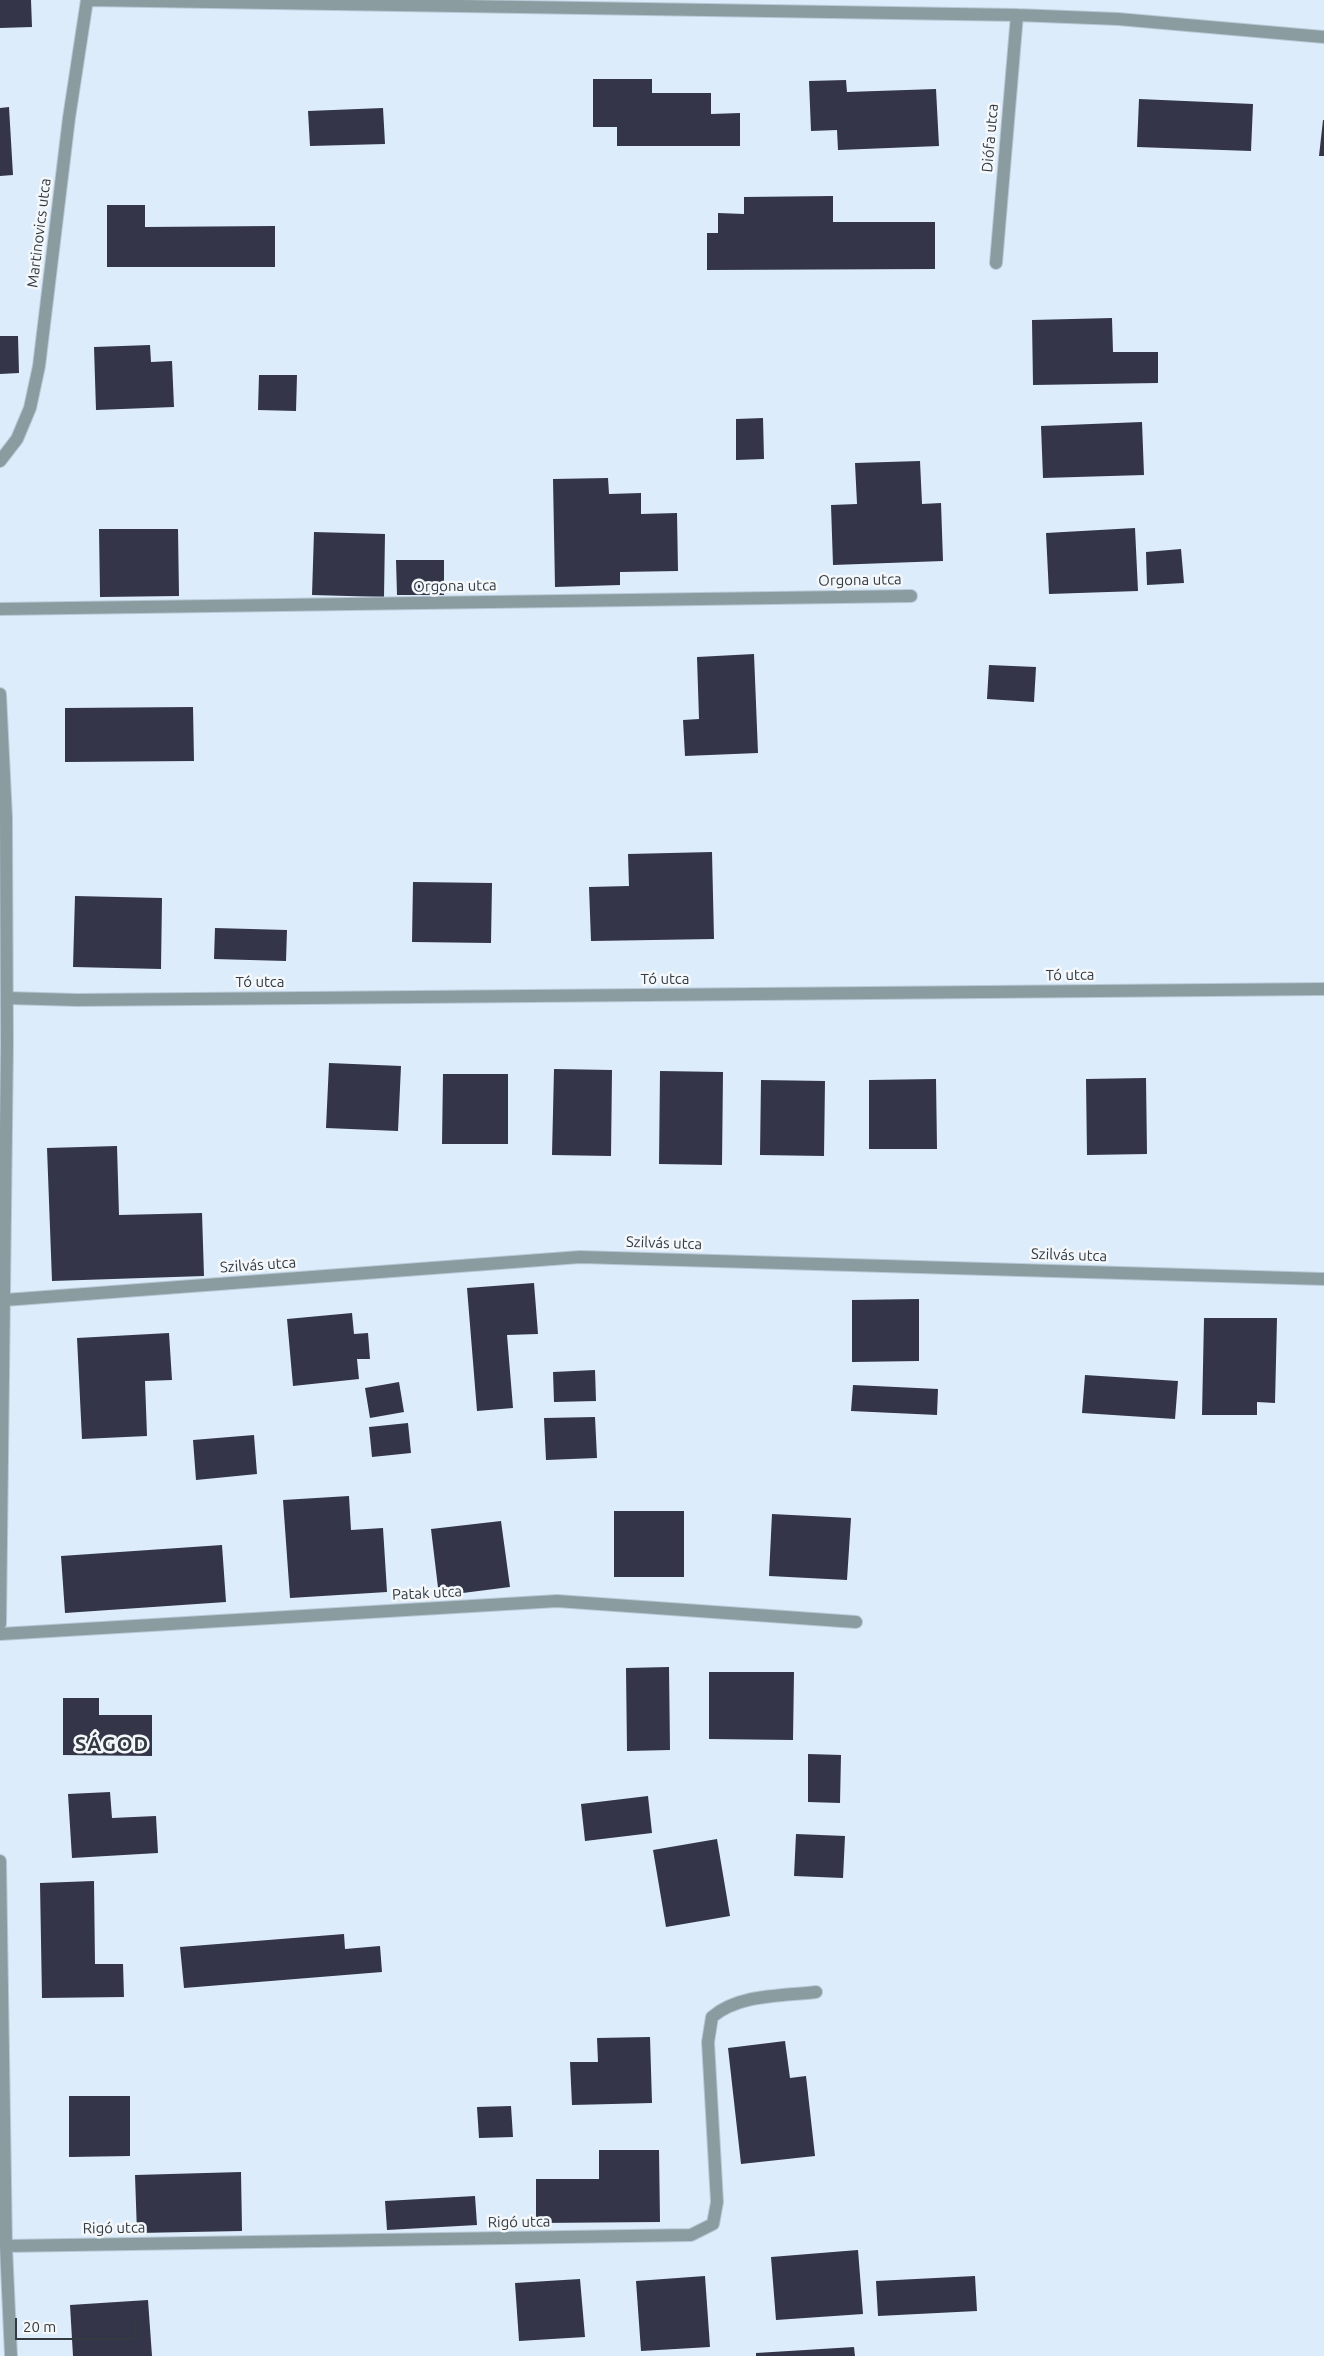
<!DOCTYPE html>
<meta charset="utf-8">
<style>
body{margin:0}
#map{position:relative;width:1324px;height:2356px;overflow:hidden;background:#dcecfb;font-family:Ubuntu,sans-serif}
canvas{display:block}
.scale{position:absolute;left:15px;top:2318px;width:121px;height:22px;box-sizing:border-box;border:2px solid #333a42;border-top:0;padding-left:6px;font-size:15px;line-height:18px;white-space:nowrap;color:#333a42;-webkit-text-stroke:4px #f4f8fb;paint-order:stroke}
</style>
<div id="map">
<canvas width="1324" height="2356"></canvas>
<div class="scale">20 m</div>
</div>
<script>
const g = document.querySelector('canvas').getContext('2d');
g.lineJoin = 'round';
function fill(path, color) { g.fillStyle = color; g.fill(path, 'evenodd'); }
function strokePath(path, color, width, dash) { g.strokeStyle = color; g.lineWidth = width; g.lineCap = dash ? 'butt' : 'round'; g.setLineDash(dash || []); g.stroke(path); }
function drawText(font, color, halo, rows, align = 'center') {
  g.font = font + ' Ubuntu,sans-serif'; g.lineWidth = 5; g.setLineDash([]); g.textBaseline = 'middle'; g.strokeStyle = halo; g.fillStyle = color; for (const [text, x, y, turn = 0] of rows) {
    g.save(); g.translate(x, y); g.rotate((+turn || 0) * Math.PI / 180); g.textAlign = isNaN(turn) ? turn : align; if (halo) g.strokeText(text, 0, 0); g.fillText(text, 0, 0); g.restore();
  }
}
fill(new Path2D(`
 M0 0H31L32 27 0 28Z
 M593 79H652V93H711V114L740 113V146H617V127H593Z
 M846 80 847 92 936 89 939 146 838 150 837 130 811 131 809 81Z
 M1139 99 1253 104 1251 151 1137 147Z
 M9 107 13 175 0 176V108Z
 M383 108 385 144 310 146 308 111Z
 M1323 120H1324V156H1319Z
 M833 196V222H935V269L707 270V233H718V213L744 214V197Z
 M107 205H145V227L275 226V267H107Z
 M1112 318 1113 352H1158V383L1033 385 1032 320Z
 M0 336H18L19 373 0 374Z
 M150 345 151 362 172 361 174 407 96 410 94 347Z
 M259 375H297L296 411 258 410Z
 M763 418 764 459 736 460V419Z
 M1142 422 1144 475 1043 478 1041 426Z
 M920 461 922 504 941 503 943 561 833 565 831 505 857 504 855 463Z
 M608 478 609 494 641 493V514L677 513 678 571 620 572V585L555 587 553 479Z
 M1135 528 1138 591 1049 594 1046 533Z
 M99 529H178L179 596 100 597Z
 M314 532 385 534 384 597 312 595Z
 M1181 549 1184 583 1147 585 1146 552Z
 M396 560H444V595H397Z
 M754 654 758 753 685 756 683 720 699 719 697 657Z
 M989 665 1036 667 1034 702 987 699Z
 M193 707 194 761 65 762V708Z
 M712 852 714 939 591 941 589 887 629 886 628 854Z
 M413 882 492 883 491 943 412 942Z
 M75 896 162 898 161 969 73 967Z
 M215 928 287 930 286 961 214 959Z
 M329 1063 401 1066 398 1131 326 1128Z
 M554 1069 612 1070 611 1156 552 1155Z
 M660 1071 723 1072 722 1165 659 1164Z
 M443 1074H508V1144H442Z
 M1146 1078 1147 1154 1087 1155 1086 1079Z
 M936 1079 937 1149H869V1080Z
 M761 1080 825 1081 824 1156 760 1155Z
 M117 1146 119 1215 202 1213 204 1276 52 1281 47 1148Z
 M534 1283 538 1334 507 1335 513 1408 477 1411 467 1288Z
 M919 1299V1361L852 1362V1300Z
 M352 1313 354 1334 368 1333 370 1359H357L359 1379 293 1386 287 1319Z
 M1204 1318H1277L1275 1403 1257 1402V1415H1202Z
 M169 1333 172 1380 145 1381 147 1436 82 1439 77 1338Z
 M595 1370 596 1401 554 1402 553 1372Z
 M1085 1375 1178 1381 1175 1419 1082 1413Z
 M399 1382 404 1412 370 1418 365 1388Z
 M853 1385 938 1389 937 1415 851 1411Z
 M595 1417 597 1458 546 1460 544 1418Z
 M408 1423 411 1453 372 1457 369 1427Z
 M254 1435 257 1474 196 1480 193 1440Z
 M349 1496 351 1530 383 1528 387 1592 290 1598 283 1500Z
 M614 1511H684V1577H614Z
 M772 1514 851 1518 847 1580 769 1576Z
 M501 1521 510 1587 439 1596 431 1529Z
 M222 1545 226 1602 65 1613 61 1556Z
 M669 1667 670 1750 627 1751 626 1668Z
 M709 1672H794L793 1740 709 1739Z
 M63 1698H99V1715H152V1756L63 1755Z
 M808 1754 841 1755 840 1803 808 1802Z
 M110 1792 112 1818 156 1816 158 1853 72 1858 68 1794Z
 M648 1796 652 1833 585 1841 581 1804Z
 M796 1834 845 1836 843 1878 794 1876Z
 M717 1839 730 1916 666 1927 653 1850Z
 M94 1881 95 1964H123L124 1997 42 1998 40 1883Z
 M344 1934 345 1949 380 1946 382 1972 184 1988 180 1947Z
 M650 2037 652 2103 572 2105 570 2062H598L597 2038Z
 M785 2041 790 2078 806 2076 815 2156 741 2164 728 2048Z
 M69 2096H130V2156L69 2157Z
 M511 2106 513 2137 479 2138 477 2107Z
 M599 2150H659L660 2222 536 2223V2179H599Z
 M241 2172 242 2231 137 2233 135 2175Z
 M475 2196 477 2225 387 2230 385 2201Z
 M858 2250 863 2314 776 2320 771 2257Z
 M705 2276 710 2347 641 2351 636 2281Z
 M975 2276 977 2311 878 2316 876 2281Z
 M580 2279 585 2337 519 2341 515 2283Z
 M148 2300 152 2356H73L70 2305Z
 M854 2347 855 2356H756V2353Z`), '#343548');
const minor = new Path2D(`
 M87 0 1017 15 1118 19 1324 37
 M996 263 1017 15
 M0 461 17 439 30 408 39 366 69 118 87 0
 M0 609 911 596
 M0 694 6 817 7 1045 0 1624
 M7 998 77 1000 1324 989
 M5 1300 580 1257 1324 1279
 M0 1634 557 1601 856 1622
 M0 1861 6 2246 11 2356
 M6 2246 691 2235 713 2224 717 2202 708 2042 712 2017C739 1994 782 1996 816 1992`);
strokePath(minor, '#bac8d6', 14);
strokePath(minor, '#8a9ca0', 12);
drawText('15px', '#333a42', '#f4f8fb', [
 ["Diófa utca",990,138,-85],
 ["Martinovics utca",39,233,-83],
 ["Orgona utca",860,580,-1],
 ["Orgona utca",455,586,-1],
 ["Tó utca",1070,975,-1],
 ["Tó utca",665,979],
 ["Tó utca",260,982],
 ["Szilvás utca",664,1243,2],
 ["Szilvás utca",1069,1255,2],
 ["Szilvás utca",258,1265,-4],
 ["Patak utca",427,1593,-3],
 ["Rigó utca",519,2222,-1],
 ["Rigó utca",114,2228,-1]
]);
g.letterSpacing = '1px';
drawText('bold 20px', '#333a42', '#f4f8fb', [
 ["SÁGOD",112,1744]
]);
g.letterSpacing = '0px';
</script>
